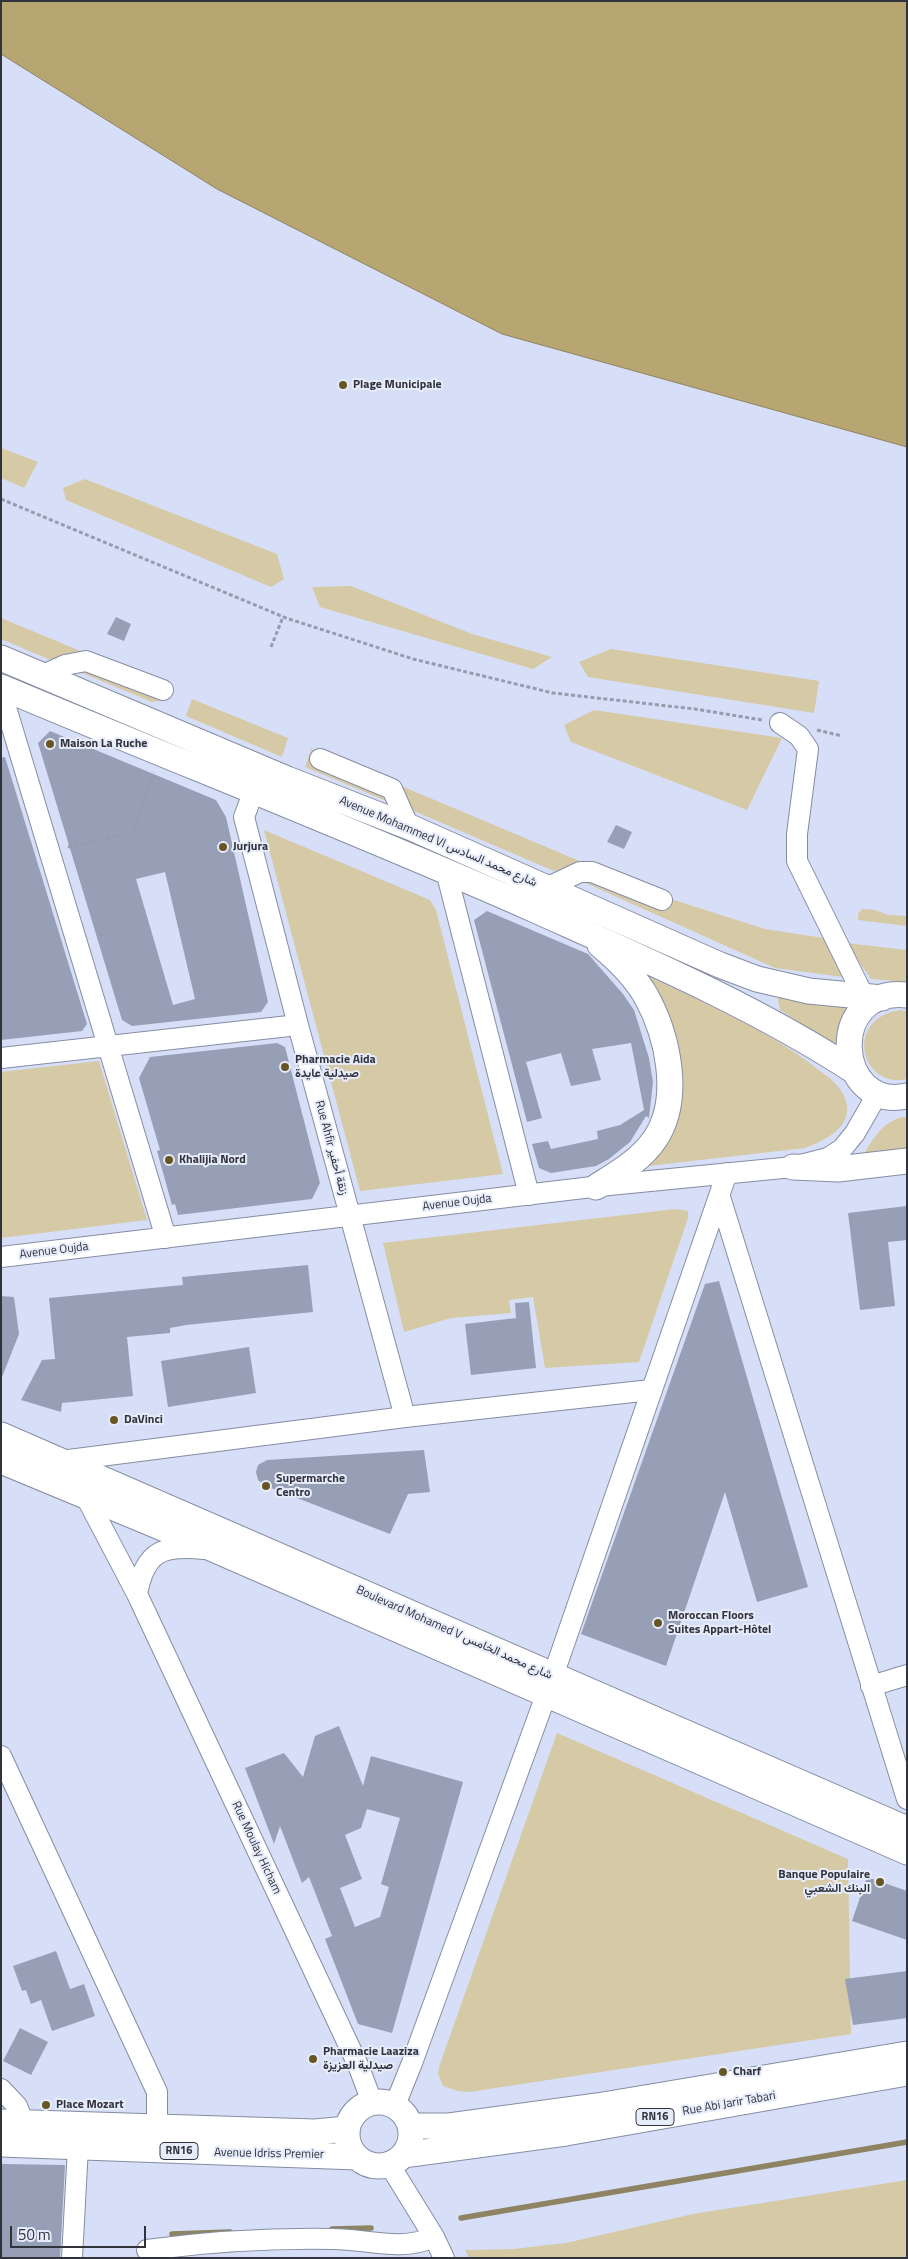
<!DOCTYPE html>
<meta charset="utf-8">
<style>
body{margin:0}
#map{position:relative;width:908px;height:2259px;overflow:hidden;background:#d6dff7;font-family:"Titillium Web",sans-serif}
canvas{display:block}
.frame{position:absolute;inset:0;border:2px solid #30333c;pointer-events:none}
.scale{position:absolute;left:10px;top:2226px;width:136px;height:22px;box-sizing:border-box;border:2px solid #30333c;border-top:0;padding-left:6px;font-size:15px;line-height:18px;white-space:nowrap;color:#30333c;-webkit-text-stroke:4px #e7ecfb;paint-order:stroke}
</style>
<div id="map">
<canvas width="908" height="2259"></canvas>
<div class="frame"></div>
<div class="scale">50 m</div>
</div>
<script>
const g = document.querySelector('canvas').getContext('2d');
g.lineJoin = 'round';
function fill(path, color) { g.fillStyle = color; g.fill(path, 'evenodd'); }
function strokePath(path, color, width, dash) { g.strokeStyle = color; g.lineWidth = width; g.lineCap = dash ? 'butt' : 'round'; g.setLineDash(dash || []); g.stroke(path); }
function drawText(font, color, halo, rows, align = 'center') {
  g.font = font + ' "Titillium Web",Vazirmatn,sans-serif'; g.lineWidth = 4; g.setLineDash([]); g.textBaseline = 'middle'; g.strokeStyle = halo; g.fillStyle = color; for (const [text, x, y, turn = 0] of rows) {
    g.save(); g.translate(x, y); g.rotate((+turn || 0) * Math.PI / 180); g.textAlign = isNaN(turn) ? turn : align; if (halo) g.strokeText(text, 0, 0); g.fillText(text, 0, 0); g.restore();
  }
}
fill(new Path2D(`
 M1 448 38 462 24 488 1 478Z
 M85 479 277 554 284 579 271 587 66 500 63 488Z
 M351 586 472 634 552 657 533 669 320 607 312 587Z
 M1 618 83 652 53 661 1 639Z
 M611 649 819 681 814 713 588 677 579 662Z
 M83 665 165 694 174 690 165 700 152 702 75 670Z
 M192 699 288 738 282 757 186 716Z
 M594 710 782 738 747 810 571 742 564 725Z
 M312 747 314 754 388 793 391 803 305 767Z
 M399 785 582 862 570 869 554 871 414 811Z
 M264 830 430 900 436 910 503 1174 360 1191Z
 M591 877 671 899 765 929 824 938 843 977 775 968 579 880Z
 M862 909 875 910 888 915 907 916V926L858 920V914Z
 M846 943 907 950V982L871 979Z
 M641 973C699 1000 760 1026 811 1064 821 1072 833 1079 840 1089 861 1121 832 1138 805 1148L640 1167 668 1133Z
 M781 996 855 1006 839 1048 780 1010 778 999Z
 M900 1010 907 1011V1079C862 1090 842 1019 900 1010Z
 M99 1061 147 1220 1 1238V1072Z
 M903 1117H907V1150L863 1155C874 1138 882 1122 903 1117Z
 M676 1209 688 1211V1218L639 1362 545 1368 533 1297 509 1300 511 1313 451 1318 404 1332 383 1243Z
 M557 1733 848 1859 851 2034 469 2092 458 2091 443 2086 438 2074 439 2067Z
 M907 2180V2258H469L465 2250 513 2249 566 2243 693 2214Z`), '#d6c9a5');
const water = new Path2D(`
 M1 1H907V447L502 334 217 189 1 54Z`);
fill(water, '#b7a572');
strokePath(water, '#8e8362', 1);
strokePath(new Path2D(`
 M461 2218 907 2142
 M332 2229 371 2228
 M172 2234 230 2232`), '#8e8362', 5.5);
fill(new Path2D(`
 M116 617 131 624 124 641 107 634Z
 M50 731 216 800 226 817 268 1002 261 1012 132 1026 122 1020 38 743ZM165 872 195 999 173 1005 136 879Z
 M5 757 87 1024 82 1031 1 1040V758Z
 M616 825 632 832 624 849 607 842Z
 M487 911 588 954 623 994 634 1010 649 1058 653 1082 649 1118 646 1116 630 1142 609 1159 596 1166 551 1173 539 1168 532 1144 548 1141 551 1149 598 1139 597 1131 620 1125 644 1110 631 1043 592 1049 601 1080 571 1086 561 1053 526 1062 542 1118 527 1122 474 920Z
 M277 1043 285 1047 320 1183 312 1199 178 1215 175 1204 172 1205 157 1151 160 1150 139 1078 150 1057Z
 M907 1206V1240L888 1242 895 1306 860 1310 848 1213Z
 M308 1265 313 1312 186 1325 170 1328V1333L127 1337 133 1396 62 1403 61 1412 21 1400 42 1360 55 1359 49 1298 183 1285 182 1277Z
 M719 1281 808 1587 757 1602 725 1492 666 1666 581 1634 705 1284Z
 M1 1296 14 1297 19 1334 2 1377Z
 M529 1302 536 1368 471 1375 465 1324 516 1318 515 1303Z
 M249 1347 256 1393 168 1407 161 1361Z
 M424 1450 430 1492 408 1494 390 1534 266 1486 258 1480 256 1472 258 1465 267 1460Z
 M339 1726 363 1786 371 1756 463 1782 392 2033 358 2024 325 1939 332 1936 309 1877 302 1883 280 1826 274 1844 245 1768 284 1753 303 1777 315 1736ZM367 1809 400 1818 381 1884 389 1887 380 1917 355 1927 340 1888 362 1879 345 1835 361 1828Z
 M867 1877 907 1891V1940L852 1921Z
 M56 1951 70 1989 84 1984 95 2016 52 2031 41 2000 31 2004 26 1990 22 1991 13 1966Z
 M907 1971V2018L853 2025 845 1979Z
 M20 2028 48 2042 31 2075 3 2061Z
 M1 2164 65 2165 60 2258H1Z`), '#979fb6');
const minor = new Path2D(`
 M43 675 65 665 86 661 163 690
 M1 691 166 1238
 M780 723 799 736 808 749 797 834V861L863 995
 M320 759 392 789 409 827
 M253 793 244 817 298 1025 405 1417
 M446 871 529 1195
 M546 888 580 872H592L662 900
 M1 1058 298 1025
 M720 1197 907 1799
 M1 1257 609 1185 793 1167 828 1158 842 1149 855 1133 878 1093
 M61 1461 405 1417 651 1390
 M86 1497 137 1594 358 2065 372 2102
 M137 1594C145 1551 162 1545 204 1549
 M871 1686 907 1675
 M1 1756 157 2092V2127
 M1 2089 17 2106 29 2136
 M395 2105 412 2063 553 1676 727 1173
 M389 2164 434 2237 444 2258
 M147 2250C207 2242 273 2238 333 2239 368 2239 400 2252 434 2237
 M72 2258 78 2147`);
const major = new Path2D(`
 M1 658 287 779 412 828 720 965 757 979 809 991 882 998
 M1 687C179 762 359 832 535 910 644 959 754 1006 854 1071
 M907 995C825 986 835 1112 907 1096
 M793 1167 838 1169 907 1161
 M596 1187C618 1173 641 1160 655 1139 682 1099 668 1036 646 996 635 977 617 959 600 945
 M1 1435 907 1829
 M1 1461 213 1549 907 1852
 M347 2134a32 32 0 1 1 64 0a32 32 0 1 1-64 0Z
 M1 2122 315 2132 347 2129
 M410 2126H449L597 2106 907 2054
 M1 2144 357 2157
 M403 2155 566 2133 907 2073`);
strokePath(minor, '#858da3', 22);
strokePath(major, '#858da3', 27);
strokePath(new Path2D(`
 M1 499 286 618 413 659 553 693 695 709 762 720
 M271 647 283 617
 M817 730 842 736
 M68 847 132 833 154 772`), '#959cae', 3, [4, 2.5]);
strokePath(minor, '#fff', 20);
strokePath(major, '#fff', 25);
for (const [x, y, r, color] of [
 [343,385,5,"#675624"],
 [50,744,5,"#675624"],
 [223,847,5,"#675624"],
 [285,1067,5,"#675624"],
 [169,1160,5,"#675624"],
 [114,1420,5,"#675624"],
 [266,1486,5,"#675624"],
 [658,1623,5,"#675624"],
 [880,1882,5,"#675624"],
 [313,2059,5,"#675624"],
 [723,2072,5,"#675624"],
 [46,2105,5,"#675624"]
]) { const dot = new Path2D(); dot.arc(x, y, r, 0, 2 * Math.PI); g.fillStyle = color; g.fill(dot); strokePath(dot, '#e7ecfb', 2); }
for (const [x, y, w] of [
 [655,2117,38],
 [179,2151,38]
]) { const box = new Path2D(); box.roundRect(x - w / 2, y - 8.5, w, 17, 4); g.fillStyle = '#e7ecfb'; g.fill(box); strokePath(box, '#30333c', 1); }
drawText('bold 11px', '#30333c', null, [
 ["RN16",655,2117],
 ["RN16",179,2151]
]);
drawText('bold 12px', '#30333c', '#e7ecfb', [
 ["Plage Municipale",353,385],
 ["Maison La Ruche",60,744],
 ["Jurjura",233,847],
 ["Pharmacie Aida",295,1060],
 ["صيدلية عايدة",295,1074],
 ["Khalijia Nord",179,1160],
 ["DaVinci",124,1420],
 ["Supermarche",276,1479],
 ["Centro",276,1493],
 ["Moroccan Floors",668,1616],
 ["Suites Appart-Hôtel",668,1630],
 ["Banque Populaire",870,1875,"right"],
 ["البنك الشعبي",870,1889,"right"],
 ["Pharmacie Laaziza",323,2052],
 ["صيدلية العزيزة",323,2066],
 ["Charf",733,2072],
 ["Place Mozart",56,2105]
], 'left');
drawText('12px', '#30333c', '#e7ecfb', [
 ["Avenue Mohammed VI شارع محمد السادس",438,842,23],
 ["Rue Ahfir زنقة أحفير",331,1148,75],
 ["Avenue Oujda",457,1203,-7],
 ["Avenue Oujda",54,1251,-7],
 ["Boulevard Mohamed V شارع محمد الخامس",454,1633,24],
 ["Rue Moulay Hicham",256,1848,65],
 ["Rue Abi Jarir Tabari",729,2104,-10],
 ["Avenue Idriss Premier",269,2154,1]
]);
</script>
